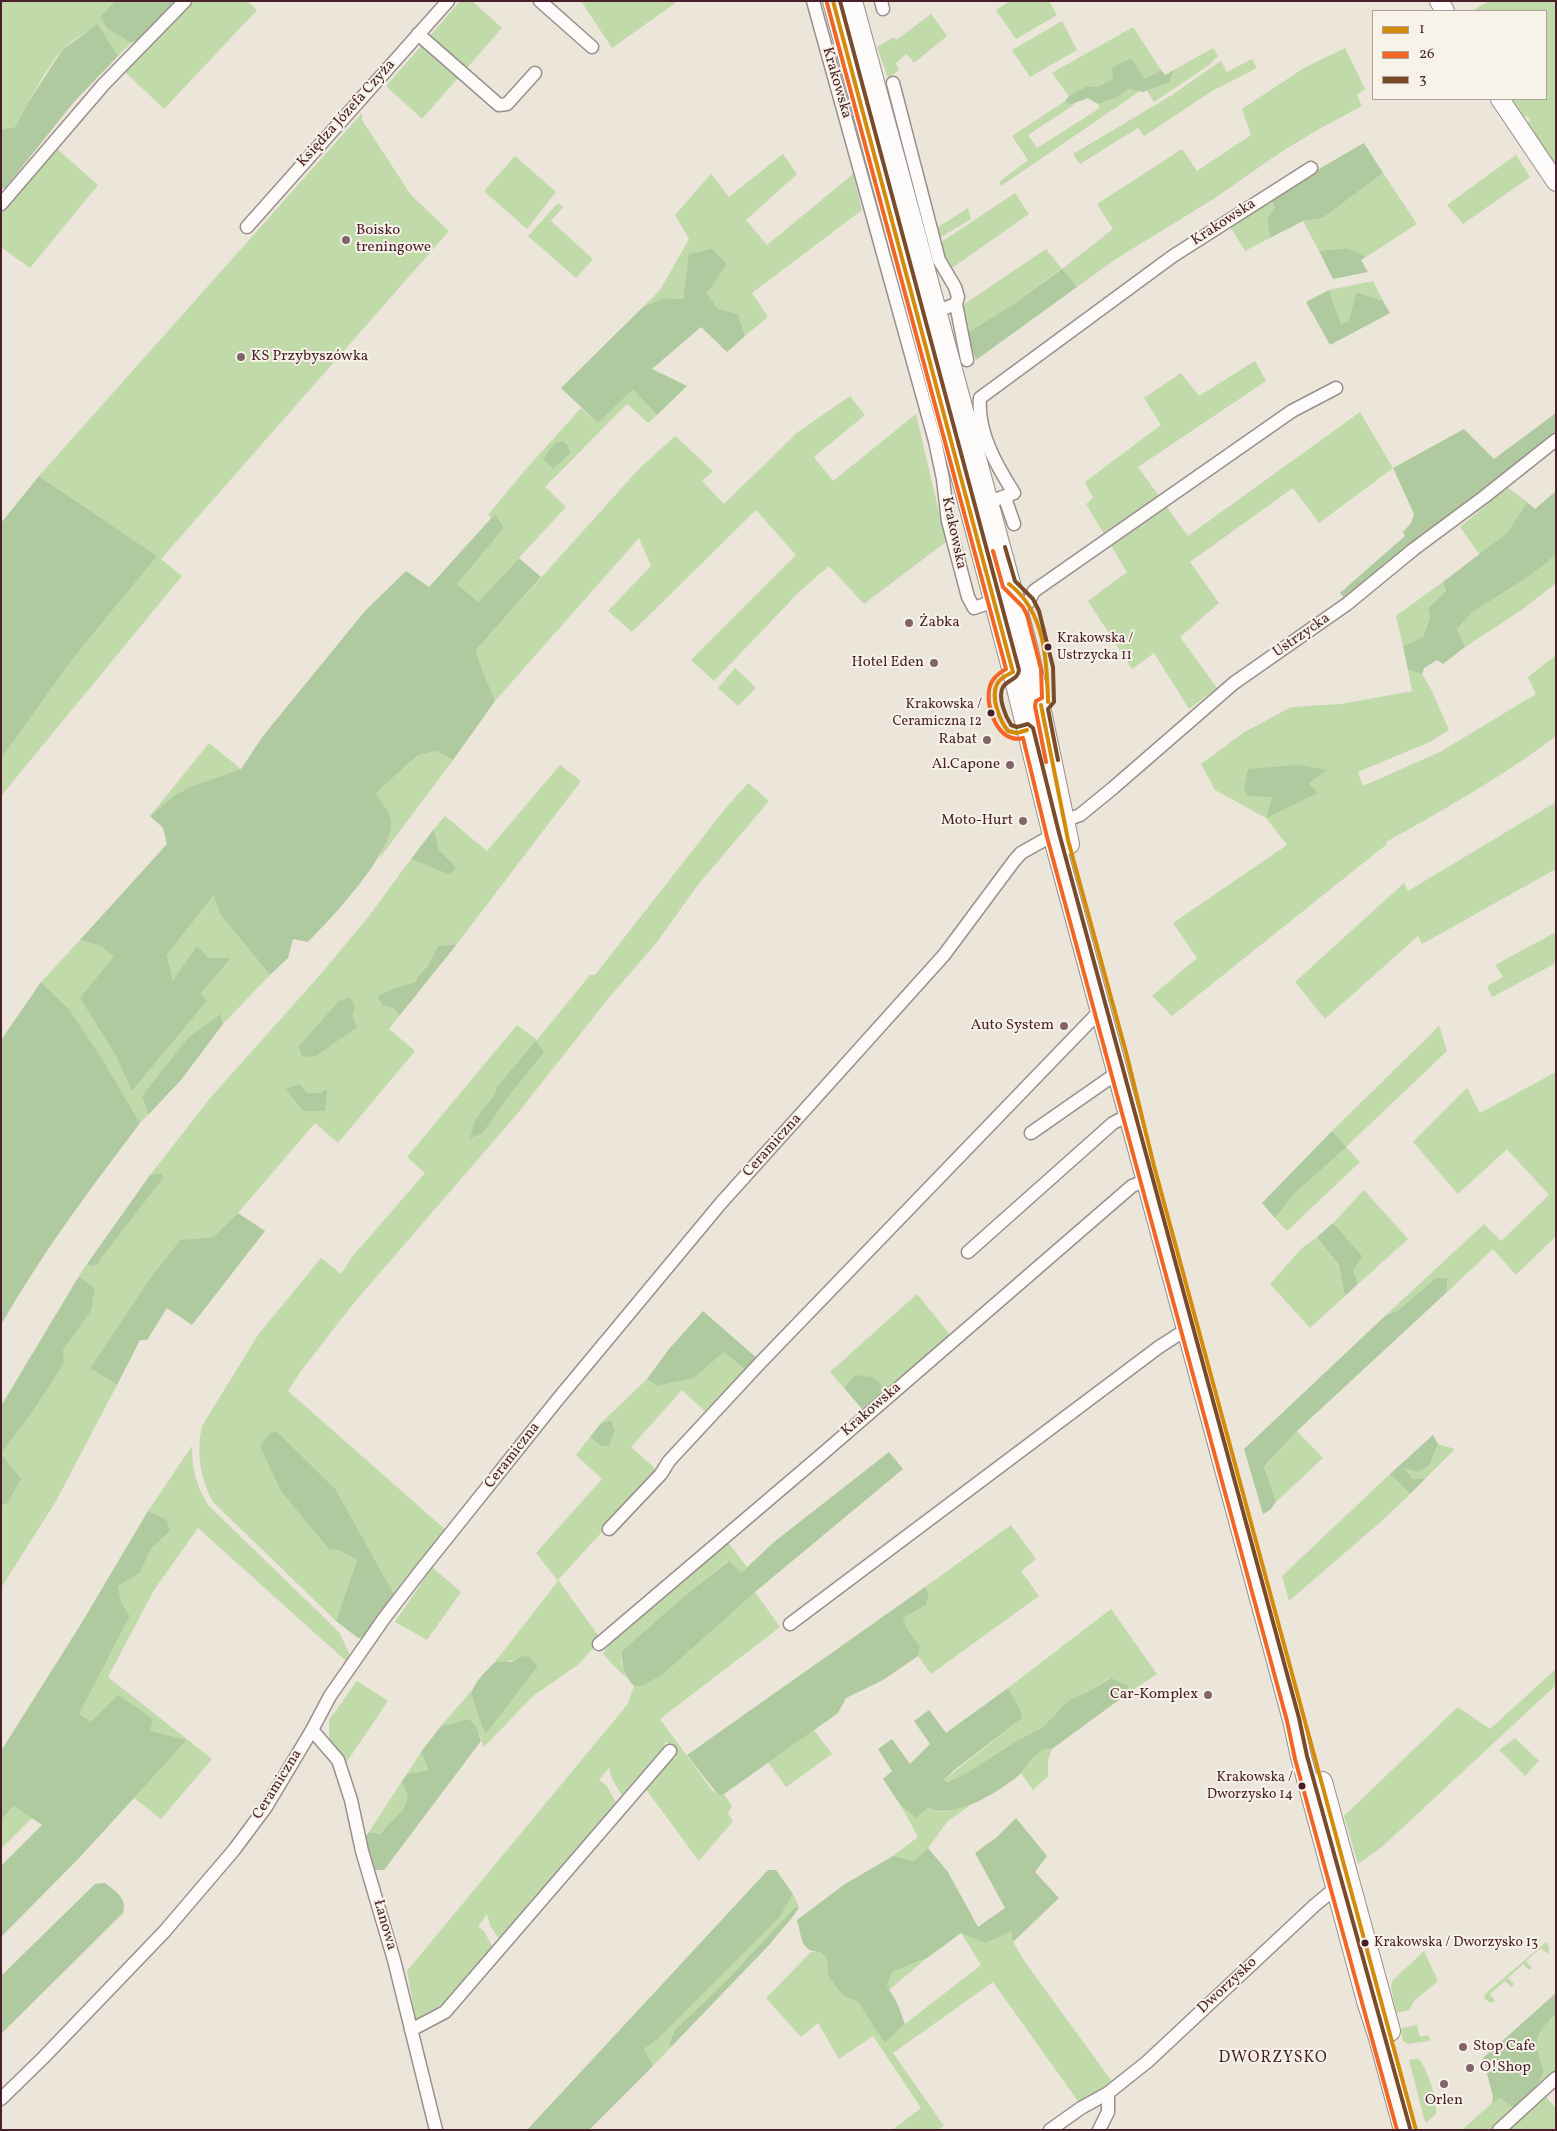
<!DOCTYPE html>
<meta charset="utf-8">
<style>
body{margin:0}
#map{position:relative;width:1557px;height:2131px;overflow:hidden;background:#ebe5da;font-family:Vollkorn,serif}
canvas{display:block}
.frame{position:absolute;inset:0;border:2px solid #4a1f2b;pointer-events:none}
.legend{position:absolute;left:1372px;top:10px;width:175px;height:90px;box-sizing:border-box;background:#f7f3e8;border:1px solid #b29e9c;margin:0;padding:6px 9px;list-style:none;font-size:15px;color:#4a1f2b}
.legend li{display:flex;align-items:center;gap:10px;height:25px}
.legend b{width:25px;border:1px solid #b29e9c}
</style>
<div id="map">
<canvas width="1557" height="2131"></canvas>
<div class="frame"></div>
<ul class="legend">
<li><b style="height:6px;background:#d48b09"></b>1</li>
<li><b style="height:6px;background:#f26522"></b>26</li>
<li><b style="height:6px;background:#7a4b2a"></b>3</li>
</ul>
</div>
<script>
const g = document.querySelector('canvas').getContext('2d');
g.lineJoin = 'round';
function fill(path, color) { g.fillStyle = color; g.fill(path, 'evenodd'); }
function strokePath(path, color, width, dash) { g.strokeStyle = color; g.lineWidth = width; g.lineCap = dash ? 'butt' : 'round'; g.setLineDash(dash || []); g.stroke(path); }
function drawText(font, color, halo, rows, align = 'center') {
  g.font = font + ' Vollkorn,serif'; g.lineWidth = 4; g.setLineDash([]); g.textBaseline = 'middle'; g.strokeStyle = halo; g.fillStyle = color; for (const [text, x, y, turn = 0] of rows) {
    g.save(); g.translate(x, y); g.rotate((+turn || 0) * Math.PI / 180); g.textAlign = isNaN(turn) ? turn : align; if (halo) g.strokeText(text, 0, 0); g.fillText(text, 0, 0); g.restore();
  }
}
fill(new Path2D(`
 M1 1H115L100 17 107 28 131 43 118 56 99 25C87 32 72 39 63 49 46 68 27 104 15 127L1 130Z
 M191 1H247L257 10 164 109 123 70Z
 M460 1H472L502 28 466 69 429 37Z
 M581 1H678L612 48Z
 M1010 1H1049L1057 15 1016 39 996 10Z
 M1488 1H1556V160L1549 162 1526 124 1530 120 1527 116 1522 119 1508 99H1546V11H1472Z
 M931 14 947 36 914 63 907 54 905 55 896 63 899 70 888 78 877 47 894 37 896 40Z
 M1062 21 1077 50 1030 77 1012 50Z
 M1133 27 1161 70 1145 79 1131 58 1113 79 1097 87 1087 86 1069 96 1052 73Z
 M423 44 459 77 422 119 386 86Z
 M1213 48 1218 56 1209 65 1154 102 1147 91 1169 83 1174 70Z
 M1345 48 1365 89 1357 95 1362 106 1319 129 1281 152 1215 198 1119 257 1077 287 1061 269 1009 307 967 333 966 319 961 310 963 305 1046 249 1062 269 1113 229 1097 204 1182 149 1197 171 1251 135 1242 109 1304 68Z
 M1252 59 1257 68 1212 91 1144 136 1138 128 1080 164 1073 154 1172 95 1221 61 1227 72Z
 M1128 89 1140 91 1001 186 999 182 1028 160 1012 136 1065 101 1069 105 1075 104 1028 135 1037 148 1100 108 1098 104 1116 98Z
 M362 113V120L411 195 449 231 161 559 182 576 1 796V759L71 661 157 556 39 476Z
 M55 147 98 185 30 268 1 247V211Z
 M783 154 797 174 746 220 767 245 853 174 862 210 752 293 768 317 745 336 738 314 717 308 707 293 727 265 686 274 683 299 663 298 643 307 660 290 689 239 675 215 711 174 729 197Z
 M1516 155 1530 177 1463 224 1447 205Z
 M515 156 556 192 527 229 484 191Z
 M1383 173 1417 224 1366 257 1346 248 1319 251 1303 221 1323 218Z
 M1015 193 1029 214 949 270 940 247 943 241Z
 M1270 197 1275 207 1267 219 1270 238 1245 251 1229 225Z
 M558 203 563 207 551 221 593 259 576 278 528 236Z
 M968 208 971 219 938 239 935 229Z
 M1373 281 1383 301 1356 292 1349 321 1341 324 1329 290Z
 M1255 361 1266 381 1138 467 1188 536 1360 412 1393 468 1319 523 1293 488 1190 562 1219 603 1180 637 1217 688 1189 709 1154 653 1132 669 1088 601 1127 572 1086 504 1093 498 1085 482 1161 425 1144 398 1181 373 1199 396Z
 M633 388 657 415 648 423 627 404 545 487 566 507 477 603 457 584 504 528 494 514 492 518 488 515 526 469 581 408 598 423Z
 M850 396 865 415 814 457 833 481 916 414 946 542 864 604 829 566 800 591 714 681 691 660 796 555 756 510 632 632 608 611 651 566 639 538 495 701C489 684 480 668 476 650L637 471 675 436 713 471 702 481 724 504 798 432Z
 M1507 487 1527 502 1507 533 1480 555 1460 527Z
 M1556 555V583L1523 609 1465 647 1457 629 1471 613 1528 577Z
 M1443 582 1446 591 1428 608 1430 618 1423 637 1403 646 1396 616Z
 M1556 655V736C1502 777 1445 809 1386 842L1387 844 1172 1016 1152 996 1197 958 1173 923 1287 845 1266 818 1215 790 1201 764 1243 733 1291 707 1341 704 1412 691 1408 670 1422 674 1431 689 1449 730 1430 742 1358 772 1363 786 1440 752 1536 694 1528 677ZM1327 770 1308 785 1318 793 1266 817 1273 797Z
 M735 668 756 688 738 706 718 688Z
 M209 743 241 769 192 786 175 795 150 816Z
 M436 751 453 760 379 859 388 836 376 793 418 755Z
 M560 765 581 781 457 944 438 946 427 967 417 977 416 982 398 987 383 1006 393 1008 400 1015 389 1029 415 1051 338 1143 315 1123 238 1213 213 1237 180 1240 148 1281 90 1368 117 1385 56 1501 1 1588V1505L8 1504 1 1454 33 1411 64 1363 62 1351 91 1311 95 1289 79 1276 87 1264 92 1266 98 1265 100 1260 164 1177 161 1173 150 1175 158 1165 211 1097 320 975 369 916 411 859 450 875 456 867 439 850 434 829 445 816 487 851Z
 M748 783 769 801 697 886 657 942 608 999 517 1114 353 1304 301 1371 288 1391 447 1531 395 1596 336 1490 338 1550 357 1560 336 1621 213 1502C200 1478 196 1453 202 1426L258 1335 321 1258 341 1274 352 1257 425 1173 407 1157 517 1025 537 1040 590 975H595L725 809ZM497 1093H511L483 1133 471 1139 475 1120Z
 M1556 802V869L1422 944 1418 936 1325 1019 1295 982 1404 883 1408 891Z
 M215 894 220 914 270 975 223 1024 222 1015 142 1096 148 1115 140 1123 103 1060 69 1009 41 982 80 940 101 946 114 957 115 1054 132 1091 207 1001 201 993 230 959 208 958 173 981 167 955Z
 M1556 932V963L1492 997 1487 986 1503 977 1495 965Z
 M1439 1025 1447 1051 1346 1147 1360 1162 1287 1231 1275 1218 1294 1194 1345 1147 1332 1131 1433 1032Z
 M1556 1072V1236L1516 1275 1493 1249 1447 1292V1278H1436L1397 1311 1385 1316 1484 1224 1501 1241 1549 1195 1507 1149 1458 1194 1413 1142 1467 1088 1480 1113Z
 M1364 1190 1408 1239 1358 1284 1333 1223Z
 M1317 1237 1339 1267 1345 1296 1310 1328 1270 1284 1302 1248Z
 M917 1294 951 1336 881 1396 855 1375 844 1388 830 1372Z
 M724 1352 748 1372 708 1414 682 1390 631 1447 658 1471 558 1580 601 1639 579 1664 533 1696 484 1747 477 1728 460 1721 441 1726 473 1689 471 1694C477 1708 478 1721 486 1734L538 1666C520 1647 518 1665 495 1662L558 1581 536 1553 602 1479 576 1455 590 1437 601 1446H609L615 1429 611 1420 601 1423 647 1379 657 1386 694 1378Z
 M1297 1431 1323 1458 1276 1502 1264 1468Z
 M1438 1444 1455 1449 1426 1478 1413 1479 1403 1468 1417 1472 1429 1466Z
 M192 1446C192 1469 196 1485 208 1505L339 1632 350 1655 346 1661 198 1528 154 1590 108 1677 212 1759 161 1819 134 1798 187 1740 91 1723 79 1714 130 1616 121 1602 118 1586 140 1573 151 1549 170 1531 167 1520 148 1511Z
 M1390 1474 1410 1494 1384 1519 1289 1601 1282 1576Z
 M1011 1525 1036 1559 1021 1571 1039 1596 931 1674 918 1656 920 1646 907 1629 903 1618 926 1605 929 1596 925 1587Z
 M727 1541 747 1567 740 1574 728 1561 683 1597 622 1651 621 1662 626 1678 603 1654 610 1643Z
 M432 1567 461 1592 427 1640 395 1622Z
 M755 1592 780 1627 660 1719 712 1790 719 1796 724 1794 732 1806 728 1814 733 1821 699 1861 645 1788 669 1760 677 1757 666 1741 662 1752 623 1797 612 1779 609 1768 599 1780 606 1785 617 1804 500 1941 490 1925 487 1914 478 1927 484 1931 493 1948 446 2002 416 2020 407 1971 627 1705 634 1686H642Z
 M1111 1609 1157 1674 1127 1694 1129 1686 1110 1678 1092 1690 1069 1700 1042 1728 1018 1740 965 1774 946 1782 944 1780 1021 1719V1711L1008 1688Z
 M1556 1669V1685L1383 1846 1358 1864 1344 1816 1458 1707 1490 1729Z
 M357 1681 388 1701 346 1763 329 1737V1720Z
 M814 1730 832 1754 786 1787 768 1762Z
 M1515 1738 1539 1761 1525 1776 1499 1750Z
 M1045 1748 1052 1749 1048 1760V1776L1033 1790 1021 1773 1037 1753Z
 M421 1752 429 1770 407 1774Z
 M402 1781 409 1797 404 1808 380 1834 369 1832Z
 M973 1803 947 1822 928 1848 914 1861 893 1856 918 1837 901 1806 916 1818 928 1808C944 1816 957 1809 973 1803Z
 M14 1806 33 1817 1 1849V1820Z
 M793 1894 799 1907 794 1908 728 1979 675 2030 669 2043 671 2047 653 2066 644 2049 658 2039 779 1918Z
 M1011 1931 1013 1942 1025 1962 1113 2083 1080 2104 993 1982 893 2053 944 2126 938 2130H892L921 2108 873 2036 839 2059 818 2023 801 2037 766 1998 811 1952H820L827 1959 828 1976 842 1995 858 2002 886 2042 905 2024 981 1965 961 1933 986 1942Z
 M1546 1942 1549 1947 1548 1954 1541 1948 1526 1961 1532 1968 1529 1970 1523 1964 1508 1978 1514 1984 1511 1987 1505 1981 1490 1994 1495 2001 1490 2003 1484 1998 1486 1993Z
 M1424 1951 1438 1981 1414 2001 1409 2010 1396 2013 1391 1987 1392 1981Z
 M927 1958 889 1990 887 1986 892 1972Z
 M1556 2013V2073L1535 2092 1544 2071C1534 2037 1532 2040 1556 2013Z
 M1417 2025 1420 2037 1428 2035 1430 2041 1408 2044 1403 2041 1401 2031 1402 2028Z
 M1415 2059H1419C1427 2068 1438 2101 1436 2114L1427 2122H1425L1409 2060Z
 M1545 2096 1556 2108V2130H1507Z
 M1500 2098 1516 2110 1494 2130H1462L1492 2103Z`), '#c0daa9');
fill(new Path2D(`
 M115 1H176C163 15 149 36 131 43L107 28 100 17Z
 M98 24 118 56 74 102 5 188 1 189V130L15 127 29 101 63 49Z
 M1131 58 1145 79 1161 70 1165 75 1174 70 1169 83 1143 92 1128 89 1116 98 1098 104 1088 98 1069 105 1065 101 1069 96 1087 86 1097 87 1113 79 1112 68Z
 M1364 143 1383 173 1323 218 1303 221 1270 238 1267 219 1275 207 1270 197Z
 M1347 248 1366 257 1361 260 1368 272 1333 279 1319 251Z
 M712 249 727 265 707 293 717 308 738 314 745 336 727 352 701 327 652 369 687 386 657 415 633 389 598 423 561 388 643 307 663 298 683 299 689 254Z
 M1062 269 1077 287 976 360 967 333 1009 307Z
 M1329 290 1341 324 1349 321 1356 292 1383 301 1390 313 1330 345 1306 302Z
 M1556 413V432C1486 489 1414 542 1344 598L1340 593 1405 536 1403 532 1411 523 1414 514 1393 468 1464 429 1494 459Z
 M563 441 568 446 570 453 553 469 543 459 555 443Z
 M39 476 157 556 71 661 1 759V523Z
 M1556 491V555L1528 577 1471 613 1457 629 1465 647 1443 664 1437 660 1424 668 1422 674 1408 670 1403 646 1423 637 1430 618 1428 608 1446 591 1443 582 1507 533 1527 502 1535 509Z
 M495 514 504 528 457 584 478 602 519 558 541 577 476 650C480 668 489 684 495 701L453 760 436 751 418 755 376 793C380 801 389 811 391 820 396 850 329 921 308 942L293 939 288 958 270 975 220 914 214 895 167 955 173 981 197 946 208 958H231L201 993 207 1001 132 1091 115 1054 80 998 114 957 101 946 80 940 167 844 163 828 150 816 175 795 192 786 241 769 263 736 365 611 406 571 429 587Z
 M1297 765 1327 770 1309 784 1318 793 1266 818 1272 797 1248 796 1244 788 1248 769Z
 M434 829 439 850 456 867 450 875 411 859Z
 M457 944 400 1015 393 1008 383 1006 378 996 398 987 416 982 417 977 427 967 438 946Z
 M41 982 69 1009 103 1060 140 1123C91 1188 41 1254 1 1325V1040Z
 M350 997 355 1007 352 1016 357 1027 316 1056 302 1057 299 1046 339 1001Z
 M221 1014 223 1024 181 1080 148 1115 142 1096 188 1038Z
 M536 1041 544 1052 511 1093 483 1133 470 1139 475 1120 496 1093V1088Z
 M299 1084 307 1093H320L327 1089 325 1111H303L286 1089Z
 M1332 1131 1346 1147 1294 1194 1275 1218 1262 1203Z
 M161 1173 164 1177 100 1260 98 1265 92 1266 87 1264 150 1175Z
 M238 1213 265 1231 192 1325 167 1308 147 1340H140L117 1385 90 1368 148 1281 180 1240 213 1237Z
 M1333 1223 1362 1256 1353 1271 1358 1284 1345 1296 1339 1266 1317 1237Z
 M79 1276 95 1289 91 1311 63 1350 64 1363 33 1411 1 1454 21 1479 7 1504 1 1505V1406Z
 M1436 1278H1447V1292L1297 1431 1264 1467 1276 1502 1270 1510 1263 1514 1244 1449 1385 1316 1397 1311Z
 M703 1311 759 1360 748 1372 724 1352 694 1378 657 1386 647 1379 669 1349Z
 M855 1375 872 1377 881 1384V1396L864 1411 844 1388Z
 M611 1420 615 1430 609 1446H601L590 1437 601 1423Z
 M277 1432 336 1490 395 1596 365 1637 358 1638 336 1621 357 1560 338 1550 329 1549 281 1491 260 1446 270 1433Z
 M1433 1435 1438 1444 1429 1466 1417 1472 1404 1468 1413 1479 1426 1478 1410 1494 1390 1474Z
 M889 1452 903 1469 755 1592 663 1674 642 1686H634C624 1676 621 1665 622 1651L683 1597 729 1561 741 1573 774 1542Z
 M148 1511 167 1520 170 1531 151 1549 140 1573 118 1586 121 1602 130 1616 79 1714 91 1722 118 1695 153 1719 150 1731 187 1740 80 1857 1 1937V1866L42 1825 14 1806 1 1820V1751L81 1624Z
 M925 1587 929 1596 926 1605 903 1618 907 1629 920 1646 918 1656 883 1680 846 1698 838 1713 724 1794 719 1796 687 1755Z
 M522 1656 529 1657 538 1666 486 1734C478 1720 477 1709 471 1694 475 1681 485 1672 495 1662H511Z
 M1111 1678 1129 1686 1127 1694 1052 1749C1036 1747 1030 1764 1020 1774 999 1792 955 1820 928 1808L916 1818 901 1806 883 1779 892 1771 878 1749 892 1739 910 1764 930 1744 914 1721 929 1710 946 1733 1008 1688 1021 1711V1719L953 1771 944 1780 947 1782 965 1774 1018 1740 1042 1728 1069 1700 1092 1690Z
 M469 1719 477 1728 481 1741 384 1870H373L365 1837 369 1832 380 1834 404 1808 408 1797 402 1781 407 1774 429 1770 421 1752 441 1726Z
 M1016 1818 1047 1856 1035 1872 1059 1898 1013 1942 1011 1931 986 1943 961 1933 927 1958 892 1972 887 1986 897 2003 905 2024 885 2043 858 2002 842 1995 828 1976 827 1959 820 1952C800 1952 802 1936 797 1920L845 1884 893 1856 914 1861 928 1848 948 1872 978 1927 1005 1908 975 1853 997 1837Z
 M768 1870H776L793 1894 779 1918 658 2039 644 2049 653 2066 589 2130H527Z
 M105 1883C115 1891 128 1898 123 1913L1 2034V1976L95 1884Z
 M799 1907C796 1915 778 1933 771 1943L671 2047 669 2044 675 2030 728 1979 794 1908Z
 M1556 1993V2013C1532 2040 1534 2038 1544 2071L1535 2092 1516 2110 1500 2098 1492 2103 1493 2097 1483 2058Z`), '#afca9f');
const street = new Path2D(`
 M540 1 592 47
 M813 1 935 441 943 479 948 521 968 597 974 608 994 601
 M881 1 883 9
 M418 34 499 105 507 104 535 73
 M893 83 939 260 955 287 958 297 956 304 935 312
 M1 204 104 84 185 1
 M247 227 448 1
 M956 304 967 360
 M1005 498 1014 524
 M987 503 1014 493C996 465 977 431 980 398L1173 256 1311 168
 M1028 603 1034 591 1292 411 1336 388
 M1031 1133 1117 1073
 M968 1252 1113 1123 1129 1115
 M609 1529 661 1474 669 1461 760 1363 1094 1017 1101 1013
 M790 1624 1159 1347 1187 1329
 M599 1644 820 1456 1132 1186 1147 1180
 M312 1730 338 1760 351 1800 362 1851 394 1960 436 2130
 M411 2030 445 2012 670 1751
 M1 2099 43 2058 164 1932 234 1850 266 1807 312 1730 330 1696 385 1617 422 1569 558 1399 721 1203 944 955 1014 861 1021 853 1053 835 1064 821 1080 815 1113 788 1234 683 1347 604 1414 549 1484 497 1556 440
 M1050 2130 1081 2108 1108 2093 1147 2062 1315 1905 1332 1891 1343 1887
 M1099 2130 1108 2112V2093
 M1499 2130 1556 2078`);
const secondary = new Path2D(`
 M1439 1 1445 11
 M1500 99 1556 182`);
const primary = new Path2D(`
 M833 1 965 490 1013 672 1053 835 1293 1720 1301 1757 1367 2001 1379 2038 1404 2130
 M852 1 1028 650 1069 844
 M1322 1782 1390 2031`);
strokePath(street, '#9a8f8c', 15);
strokePath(secondary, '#9a8f8c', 20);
strokePath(primary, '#9a8f8c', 22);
strokePath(street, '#fcfbf9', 12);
strokePath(secondary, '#fcfbf9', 18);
strokePath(primary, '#fcfbf9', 20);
strokePath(new Path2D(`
 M833 1 1013 672
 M1009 584C1045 611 1047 660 1048 702
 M1013 672C1007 675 1000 678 997 684 990 697 1000 721 1008 731L1017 733 1027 730
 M1041 705 1068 840 1127 1056 1154 1166 1416 2130`), '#d48b09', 4);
strokePath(new Path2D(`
 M827 3 1006 669C999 673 992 678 990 686 984 705 998 745 1023 738L1047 837 1287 1721 1295 1759 1397 2130
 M993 551 1003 587 1023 607 1027 615 1041 669 1042 698 1036 701 1035 706 1046 762`), '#f26522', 4);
strokePath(new Path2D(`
 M840 1 1019 670C1018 680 1008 679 1003 687 997 697 1006 717 1011 725L1017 727 1028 724 1033 728 1059 833 1299 1718 1307 1756 1410 2128
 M1005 547 1015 581 1033 599 1039 611 1053 667 1054 702 1048 709 1058 760`), '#7a4b2a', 4);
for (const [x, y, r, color] of [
 [346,240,5,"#826468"],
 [241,357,5,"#826468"],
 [909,623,5,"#826468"],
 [1048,647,4.5,"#4a1f2b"],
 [934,663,5,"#826468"],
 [991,713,4.5,"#4a1f2b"],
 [987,740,5,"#826468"],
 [1010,765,5,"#826468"],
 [1023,821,5,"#826468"],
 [1064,1026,5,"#826468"],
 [1208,1695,5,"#826468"],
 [1302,1786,4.5,"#4a1f2b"],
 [1365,1943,4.5,"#4a1f2b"],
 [1463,2047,5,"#826468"],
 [1470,2068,5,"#826468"],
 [1444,2084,5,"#826468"]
]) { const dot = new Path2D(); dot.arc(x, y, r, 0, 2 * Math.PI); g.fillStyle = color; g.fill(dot); strokePath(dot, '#f7f3e8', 2); }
drawText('14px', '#4a1f2b', '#f7f3e8', [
 ["Krakowska /",1057,639],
 ["Ustrzycka 11",1057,656],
 ["Krakowska /",982,705,"right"],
 ["Ceramiczna 12",982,722,"right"],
 ["Krakowska /",1293,1778,"right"],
 ["Dworzysko 14",1293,1795,"right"],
 ["Krakowska / Dworzysko 13",1374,1943]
], 'left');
drawText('15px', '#4a1f2b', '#f7f3e8', [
 ["Krakowska",836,83,74],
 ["Księdza Józefa Czyża",347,114,-48],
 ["Krakowska",1224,223,-33],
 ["Krakowska",953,533,78],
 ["Ustrzycka",1302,636,-35],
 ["Ceramiczna",773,1146,-48],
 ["Krakowska",872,1410,-41],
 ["Ceramiczna",513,1456,-52],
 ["Ceramiczna",278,1785,-58],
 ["Łanowa",384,1925,74],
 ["Dworzysko",1228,1986,-43]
]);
drawText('15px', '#4a1f2b', '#f7f3e8', [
 ["Boisko",356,231,"left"],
 ["treningowe",356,248,"left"],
 ["KS Przybyszówka",251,357,"left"],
 ["Żabka",919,623,"left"],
 ["Hotel Eden",924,663],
 ["Rabat",977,740],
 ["Al.Capone",1000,765],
 ["Moto-Hurt",1013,821],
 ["Auto System",1054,1026],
 ["Car-Komplex",1198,1695],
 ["Stop Cafe",1473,2047,"left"],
 ["O!Shop",1480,2068,"left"],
 ["Orlen",1444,2101,"center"]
], 'right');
g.letterSpacing = '1px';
drawText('16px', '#4a1f2b', '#f7f3e8', [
 ["DWORZYSKO",1273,2059]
]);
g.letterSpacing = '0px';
</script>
